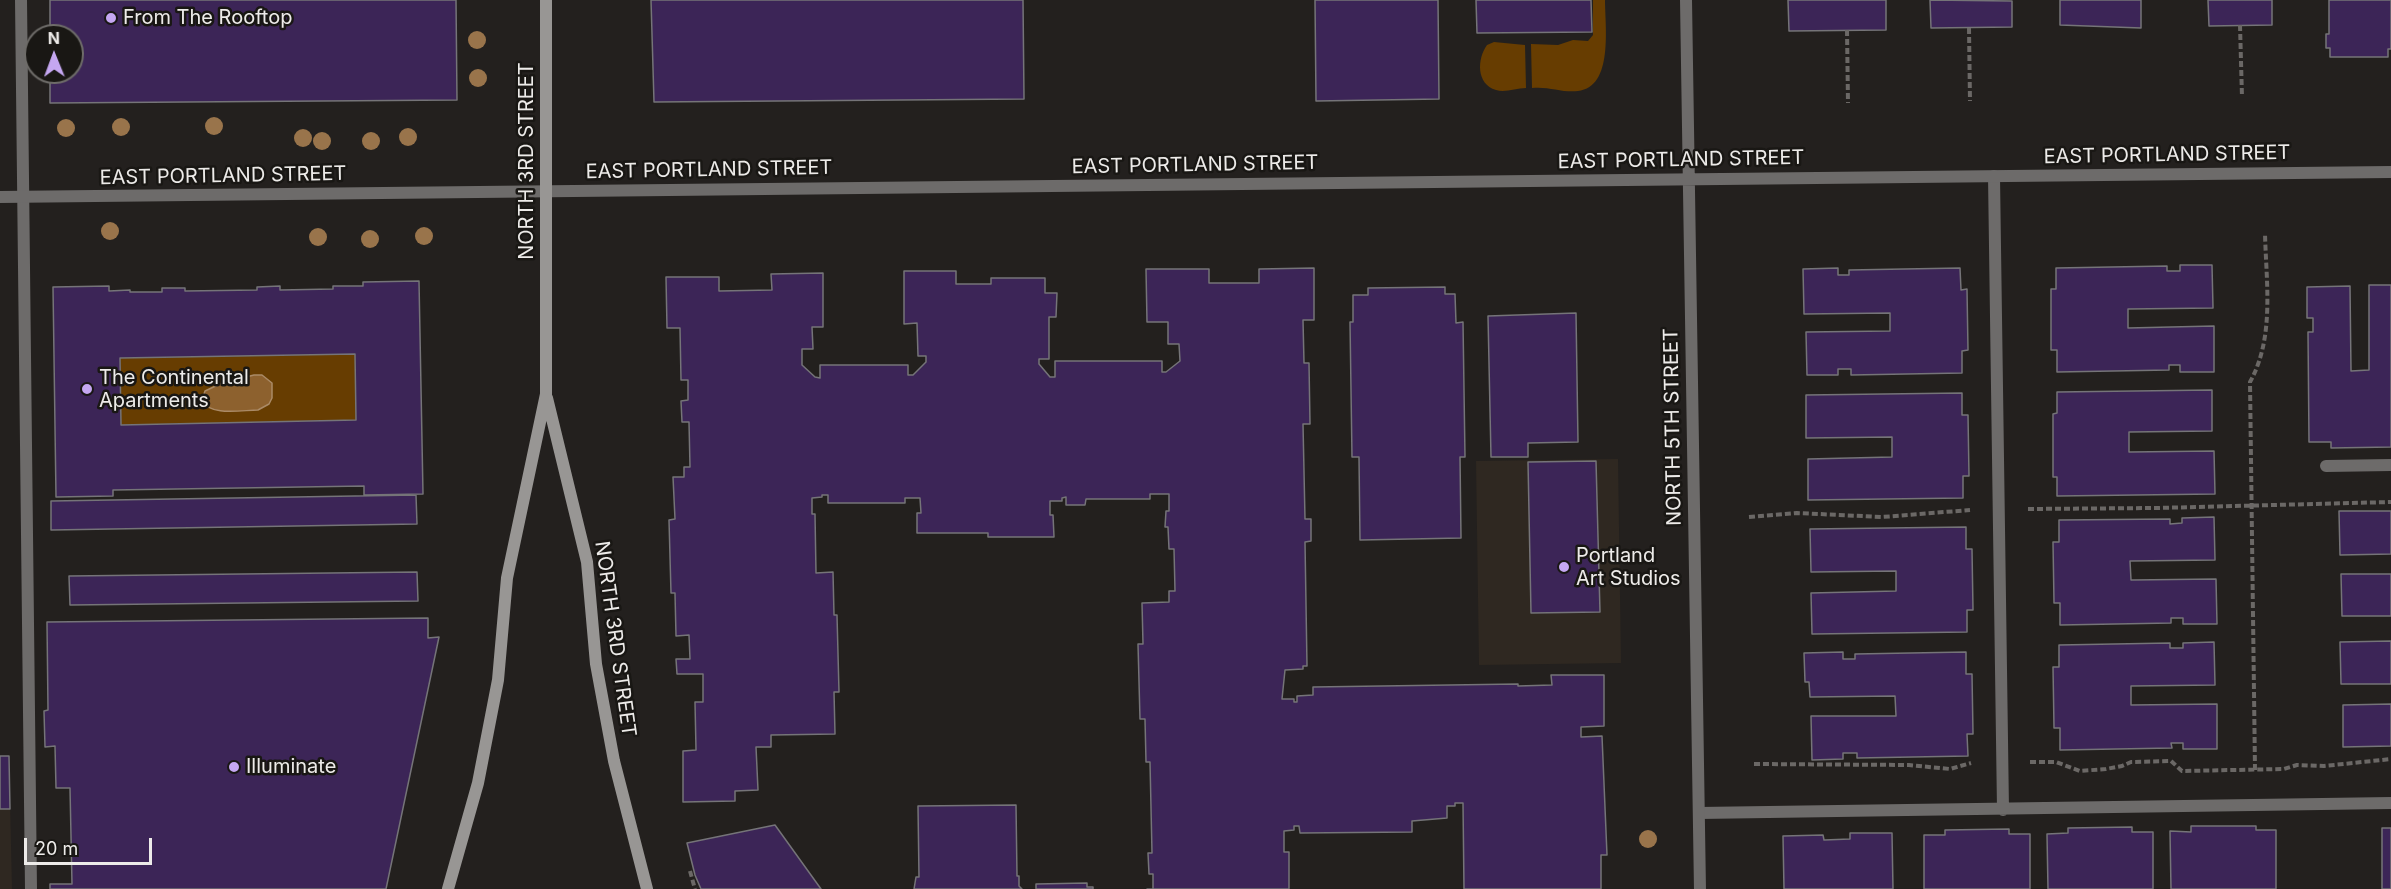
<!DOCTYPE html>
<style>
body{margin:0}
#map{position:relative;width:2391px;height:889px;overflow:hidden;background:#23201e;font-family:Inter,sans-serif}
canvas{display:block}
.north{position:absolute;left:24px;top:24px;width:60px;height:60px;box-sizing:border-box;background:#191714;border:2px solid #6e6c69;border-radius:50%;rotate:359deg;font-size:16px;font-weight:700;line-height:24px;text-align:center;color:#edebe9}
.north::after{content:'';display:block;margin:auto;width:21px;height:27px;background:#c5a7f1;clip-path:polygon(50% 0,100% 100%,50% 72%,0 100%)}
.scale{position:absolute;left:24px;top:838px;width:128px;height:27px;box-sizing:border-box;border:3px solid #edebe9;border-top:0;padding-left:8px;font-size:18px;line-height:21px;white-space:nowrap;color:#edebe9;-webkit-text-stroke:4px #191714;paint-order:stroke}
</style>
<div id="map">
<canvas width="2391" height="889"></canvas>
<div class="north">N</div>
<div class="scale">20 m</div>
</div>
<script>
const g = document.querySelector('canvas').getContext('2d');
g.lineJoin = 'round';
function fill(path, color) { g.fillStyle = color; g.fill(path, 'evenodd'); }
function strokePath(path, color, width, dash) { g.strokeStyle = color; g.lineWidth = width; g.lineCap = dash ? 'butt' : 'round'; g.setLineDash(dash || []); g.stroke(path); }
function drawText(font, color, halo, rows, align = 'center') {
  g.font = font + ' Inter,sans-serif'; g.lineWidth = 5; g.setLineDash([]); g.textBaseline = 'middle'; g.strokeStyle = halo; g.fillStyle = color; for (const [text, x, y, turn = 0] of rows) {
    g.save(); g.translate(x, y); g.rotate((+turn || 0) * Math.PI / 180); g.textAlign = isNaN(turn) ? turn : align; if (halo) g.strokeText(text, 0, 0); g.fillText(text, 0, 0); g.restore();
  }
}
fill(new Path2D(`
 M1618 459 1621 663 1479 665 1476 461Z
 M0 756H9L12 889H0Z`), '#2f2821');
fill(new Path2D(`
 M1593 0H1605C1605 26 1614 87 1578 91 1563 93 1548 86 1532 88L1531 44 1558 45 1573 40 1588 41 1593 35Z
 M1494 42 1525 45 1526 88C1516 88 1505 93 1496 90 1476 84 1477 59 1487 45Z
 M355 354 356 420 121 425 120 358Z`), '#673d01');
const water = new Path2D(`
 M254 375H262L272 383V398L269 404 258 410C242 410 210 417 202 400L205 391 222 383Z`);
fill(water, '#8d612e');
strokePath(water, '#aa8a66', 1.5);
const building = new Path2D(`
 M50 0H456L457 100 50 103V72H72V36H50Z
 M651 0H1023L1024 99 654 102Z
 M1315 0H1438L1439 99 1316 101Z
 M1476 0H1591L1592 32 1477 33Z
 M1788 0H1886V30L1789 31Z
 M1930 0 2012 1V27L1931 28Z
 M2060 0H2141V28L2060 25Z
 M2208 0H2272V25L2209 26Z
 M2329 0H2391V49H2388V57H2330V48H2326V34H2329Z
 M2180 265H2212L2213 308 2128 309V328L2214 326V372H2180V365H2169V370L2057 372V350H2051V289H2056V268L2167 266V271H2180Z
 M1314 268V320H1303L1304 363H1309L1310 424H1303L1305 519H1311V541L1305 542 1307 666H1303V669L1285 670 1282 699H1294V702H1297V696L1313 695V687L1518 684V686L1552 685 1551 675H1604V726L1581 727V737L1602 736 1607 855H1601V889H1464L1463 803H1455V806H1447V818L1412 821V832L1300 833 1299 826H1294V830L1284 831V852H1289V889H1147H1153V874H1149L1148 853H1152L1150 762H1146L1145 719H1140L1138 644H1143L1142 603 1169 602V591H1175L1174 549H1169L1168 527H1165L1166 511H1169V494H1150V499H1086L1085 505H1066V497L1062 498V501H1050V515H1053L1054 537H988V533H917V513H921L920 498H905V503H828V495H822V497L812 498V514H815L816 573 833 572 834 615H837L839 692H834L835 734 771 735V747H756L758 790 735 791V801L683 802V751L696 750 695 702H703V674H677L676 659H690L689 635 676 636 675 593H671L669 520 675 519 673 477H684V467H690L689 422H682L681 401 688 400V380H681L680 328H667L666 277H719V291L772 290 771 274 823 273V327H812L813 349H802V365L815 377 820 378V365H908V375H913L926 362V356H918L917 323 904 324V271H956V284H991V278H1045V293H1057L1056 317H1049V359H1039V364L1050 377H1055V361H1162V372H1166L1180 361 1179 344H1168V322H1147L1146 269H1209V283H1259V269Z
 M1838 268V275H1849V270L1960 268 1961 290 1967 289 1968 350 1962 351V373L1851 375V369H1838V375H1807L1806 332 1890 331V313L1804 314 1803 269Z
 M419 281 423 494 364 495V486L113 490V496L56 497 53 287 109 286V291L130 290V292H162V288H185V291L257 290V287L280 286V290L333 289V286H363V282ZM355 354 356 420 121 425 120 358Z
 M2369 285H2391V447L2331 448V442H2309L2308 332H2313V318H2307V287L2350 286 2351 371 2369 370Z
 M1445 287V294H1455L1456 323 1463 322 1465 457H1460L1461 538 1360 540 1359 457H1352L1350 322H1353V295H1368V288Z
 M1576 313 1578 442 1528 443V457H1491L1488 316Z
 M2212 390V431L2129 432V452L2214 451 2215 494 2057 496V477H2053V414L2057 413V392Z
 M1962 393V415H1968L1969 476H1963V498L1808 500V459L1892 457V437L1806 438V395Z
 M1596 461 1600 612 1531 613 1528 462Z
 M416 495 417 524 51 530V501Z
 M2339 511H2391V554L2340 555Z
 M2214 517 2215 560 2130 561 2131 580 2216 579 2217 624H2183V618H2171V623L2060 625V603H2054L2053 542H2059V520L2170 519V524L2182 523V518Z
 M1966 527V549H1972L1973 610H1967V632L1812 634 1811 593 1896 591V571L1811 572 1810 529Z
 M417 572 418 601 70 605 69 576Z
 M2341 574H2391V616H2342Z
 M428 618V638L439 637 386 889H50V884H72L70 788H56L55 746 45 747 44 711 48 710 47 622Z
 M2391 641V684H2341L2340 642Z
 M2214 642 2215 685 2131 686V705L2217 704V749H2183V743H2171L2172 748 2060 750V728H2054L2053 667H2059V645L2170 643V648H2183V643Z
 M1843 652V659H1855V654L1966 652V674H1972L1973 734H1967L1968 756 1857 758V753H1843V759L1812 760 1811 716H1896L1895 696 1810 697 1809 682H1805L1804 653Z
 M2391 704V746L2343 747V705Z
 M0 756H9L10 809H0Z
 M1016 805 1017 876H1019V886L1022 889H914L916 877H919L918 806Z
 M775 825 821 889H701L695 875 687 843Z
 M2191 826H2256V830H2276V889H2171L2170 831 2191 832Z
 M2132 827V832H2153V889H2048L2047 834 2068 833V828Z
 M2382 828H2391V889H2382Z
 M2009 829V834H2030V889H1924V835H1945V830Z
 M1850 833H1892L1893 889H1784L1783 836 1823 835 1824 840 1850 839Z
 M1087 883V887H1093V889H1036V884Z`);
fill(building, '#3c2557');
strokePath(building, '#757478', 1.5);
strokePath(new Path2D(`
 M2240 25 2242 97
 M1969 28 1970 101
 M1847 30 1848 103
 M2028 509 2157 508 2391 502
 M1749 517 1797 513 1882 517 1970 510
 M2030 762H2056L2080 771 2106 769 2122 766 2131 762 2171 761 2182 771 2284 769 2297 765 2324 766 2391 759
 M1754 764 1909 765 1950 769 1971 763
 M2255 770 2250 382C2275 337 2266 282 2265 233
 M690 871 695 889`), '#6b6866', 4, [6, 3]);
strokePath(new Path2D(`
 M21 0 31 889
 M1994 176 2003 810
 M2326 466 2391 465
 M1699 813 2391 803`), '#6d6b6a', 12);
strokePath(new Path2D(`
 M1686 0 1700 889
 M0 197 2391 172`), '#6d6b6a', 12);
strokePath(new Path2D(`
 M547 398 587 562 596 664 614 761 647 889
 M448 889 478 783 498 680 507 578 546 394V0`), '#989694', 12);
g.fillStyle = '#99744b';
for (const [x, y] of [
 [477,40],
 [478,78],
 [214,126],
 [121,127],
 [66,128],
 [408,137],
 [303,138],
 [322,141],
 [371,141],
 [110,231],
 [424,236],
 [318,237],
 [370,239],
 [1648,839]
]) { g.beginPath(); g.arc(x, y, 9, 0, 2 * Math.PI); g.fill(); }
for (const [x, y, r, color] of [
 [111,18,6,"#c5a7f1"],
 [87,389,6,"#c5a7f1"],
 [1564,567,6,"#c5a7f1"],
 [234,767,6,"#c5a7f1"]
]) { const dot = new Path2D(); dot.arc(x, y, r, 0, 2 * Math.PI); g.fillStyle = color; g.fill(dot); strokePath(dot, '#191714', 2); }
drawText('20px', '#edebe9', '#191714', [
 ["From The Rooftop",123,18],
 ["The Continental",99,378],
 ["Apartments",99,401],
 ["Portland",1576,556],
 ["Art Studios",1576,579],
 ["Illuminate",246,767]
], 'left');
drawText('20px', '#edebe9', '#191714', [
 ["EAST PORTLAND STREET",2167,155,-1],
 ["EAST PORTLAND STREET",1681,160,-1],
 ["NORTH 3RD STREET",527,161,-90],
 ["EAST PORTLAND STREET",1195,165,-1],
 ["EAST PORTLAND STREET",709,170,-1],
 ["EAST PORTLAND STREET",223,176,-1],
 ["NORTH 5TH STREET",1673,427,-91],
 ["NORTH 3RD STREET",615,639,82]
]);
</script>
